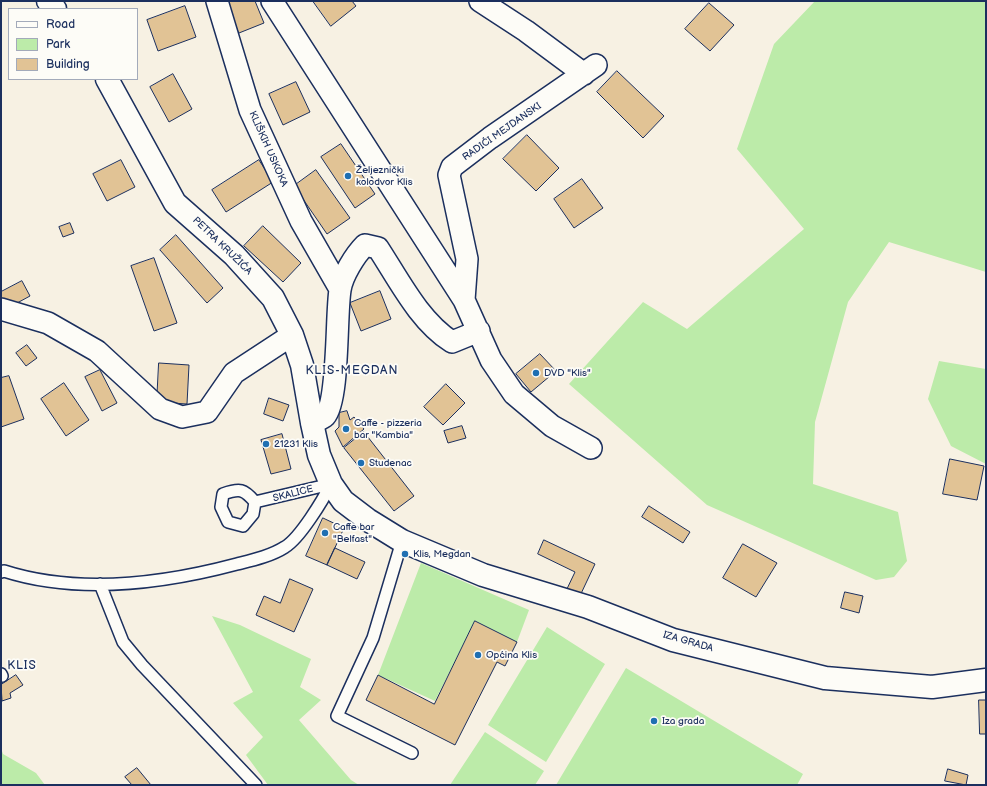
<!DOCTYPE html>
<meta charset="utf-8">
<style>
body{margin:0}
#map{position:relative;width:987px;height:786px;overflow:hidden;background:#f7f1e3;font-family:"Balsamiq Sans",sans-serif}
canvas{display:block}
.frame{position:absolute;inset:0;border:2px solid #1b2f5e;pointer-events:none}
.legend{position:absolute;left:8px;top:8px;width:130px;height:72px;box-sizing:border-box;background:#fdfcf7;border:1px solid #a3aaba;margin:0;padding:5px 7px;list-style:none;font-size:12px;color:#1b2f5e}
.legend li{display:flex;align-items:center;gap:8px;height:20px}
.legend b{width:20px;border:1px solid #a3aaba}
</style>
<div id="map">
<canvas width="987" height="786"></canvas>
<div class="frame"></div>
<ul class="legend">
<li><b style="height:5px;background:#fdfcf7"></b>Road</li>
<li><b style="height:11px;background:#bceba9"></b>Park</li>
<li><b style="height:11px;background:#e1c395"></b>Building</li>
</ul>
</div>
<script>
const g = document.querySelector('canvas').getContext('2d');
g.lineJoin = 'round';
function fill(path, color) { g.fillStyle = color; g.fill(path, 'evenodd'); }
function strokePath(path, color, width, dash) { g.strokeStyle = color; g.lineWidth = width; g.lineCap = dash ? 'butt' : 'round'; g.setLineDash(dash || []); g.stroke(path); }
function drawText(font, color, halo, rows, align = 'center') {
  g.font = font + ' "Balsamiq Sans",sans-serif'; g.lineWidth = 3.5; g.setLineDash([]); g.textBaseline = 'middle'; g.strokeStyle = halo; g.fillStyle = color; for (const [text, x, y, turn = 0] of rows) {
    g.save(); g.translate(x, y); g.rotate((+turn || 0) * Math.PI / 180); g.textAlign = isNaN(turn) ? turn : align; if (halo) g.strokeText(text, 0, 0); g.fillText(text, 0, 0); g.restore();
  }
}
fill(new Path2D(`
 M815 1H986V272L889 242 848 302 815 422 813 484 898 512 907 561 894 577 876 580 707 505 569 384 643 302 687 329 804 229 737 149 774 44Z
 M939 361 986 369V464L951 446 928 399Z
 M421 563 529 610 517 642 475 621 435 701 378 675Z
 M212 616 240 625 311 659 300 687 321 700 299 720 351 780 359 785H268L246 755 263 737 233 703 253 692Z
 M547 627 605 664 546 762 488 725Z
 M626 668 803 774 797 785H556Z
 M485 732 544 771 535 785H450Z
 M1 748 3 754 36 773 45 785H1Z`), '#bceba9');
const building = new Path2D(`
 M227 1H255L264 23 239 33Z
 M313 1H352L356 6 331 26Z
 M709 3 734 25 710 51 685 29Z
 M185 6 196 37 158 51 147 20Z
 M617 71 664 116 643 138 597 92Z
 M173 74 192 109 169 122 150 87Z
 M296 82 310 112 283 125 269 94Z
 M527 135 559 168 536 191 503 159Z
 M341 144 375 194 355 208 321 157Z
 M121 160 135 187 107 201 93 174Z
 M259 160 273 182 226 212 212 190Z
 M316 170 350 218 327 234 294 186Z
 M582 179 603 208 574 228 554 199Z
 M70 223 74 233 63 237 59 227Z
 M263 226 301 263 283 282 244 246Z
 M176 235 223 288 207 303 160 250Z
 M154 258 177 323 154 331 131 266Z
 M22 281 30 296 6 309 1 300V292Z
 M380 291 391 319 361 331 350 303Z
 M27 345 37 358 26 366 16 353Z
 M540 354 556 371 531 392 516 374Z
 M159 363 189 365 187 404 157 402Z
 M100 370 117 403 102 411 85 377Z
 M9 376 24 419 1 427V378Z
 M64 383 89 420 66 436 41 399Z
 M446 384 465 403 443 425 424 407Z
 M269 398 289 405 283 421 264 414Z
 M347 411 350 420 354 417 364 429 343 447 335 431 339 427V413Z
 M462 426 466 438 448 443 444 431Z
 M364 432 414 496 394 511 344 448Z
 M282 434 291 469 271 474 261 440Z
 M950 459 984 466 977 500 943 494Z
 M649 506 690 532 683 543 642 517Z
 M323 518 344 528 327 565 306 556Z
 M544 540 595 564 578 600 565 593 575 572 538 554Z
 M743 544 777 563 756 597 723 578Z
 M335 548 365 562 357 579 327 565Z
 M290 579 313 589 294 632 256 615 264 596 280 603Z
 M845 592 863 596 859 613 841 608Z
 M475 621 517 642 505 666 497 662 455 745 366 700 378 675 434 704Z
 M16 675 23 685 10 693 11 698 2 701 1 685Z
 M979 700H986V734H980Z
 M137 768 151 785H132L125 777Z
 M948 769 968 775 966 785 945 781Z`);
fill(building, '#e1c395');
strokePath(building, '#1b2f5e', 1);
const service = new Path2D(`
 M255 502 253 514 243 526 228 522 221 507 223 494C240 488 244 489 255 502L331 484
 M402 541 373 638 337 716 412 753
 M1 572 4 571C79 595 162 584 237 564 253 560 271 556 285 547 300 538 323 500 331 484
 M100 584 123 642 142 665 256 785
 M1 674 2 676`);
const minor = new Path2D(`
 M217 1 250 110 301 221 340 289
 M272 1 464 300 491 360 514 394 552 426 591 448
 M480 1 526 31 584 74
 M464 300 467 259 449 175 452 167 490 138 596 65
 M1 309 48 323 97 351 160 409 182 417 207 412 234 373 292 335
 M312 423C315 421 322 419 325 416 339 401 336 314 340 290 342 276 355 255 365 245L378 248C399 280 419 321 452 342L479 331`);
const tertiary = new Path2D(`
 M48 1 55 9
 M107 79 175 203 234 255 273 298 292 335 302 365 312 423 319 455 331 484 343 501 368 520 402 541 483 575 588 607 673 640 825 678 932 687 986 680`);
strokePath(service, '#1b2f5e', 14);
strokePath(minor, '#1b2f5e', 24);
strokePath(tertiary, '#1b2f5e', 25);
strokePath(service, '#fdfcf7', 11);
strokePath(minor, '#fdfcf7', 21);
strokePath(tertiary, '#fdfcf7', 22);
for (const [x, y, r, color] of [
 [348,176,4,"#1f6fb2"],
 [536,373,4,"#1f6fb2"],
 [346,429,4,"#1f6fb2"],
 [266,444,4,"#1f6fb2"],
 [361,463,4,"#1f6fb2"],
 [325,533,4,"#1f6fb2"],
 [405,554,4,"#1f6fb2"],
 [478,655,4,"#1f6fb2"],
 [654,721,4,"#1f6fb2"]
]) { const dot = new Path2D(); dot.arc(x, y, r, 0, 2 * Math.PI); g.fillStyle = color; g.fill(dot); strokePath(dot, '#fdfcf7', 1.5); }
drawText('10px', '#1b2f5e', '#fdfcf7', [
 ["RADIĆI MEJDANSKI",502,132,-35],
 ["KLIŠKIH USKOKA",268,149,66],
 ["PETRA KRUŽIĆA",222,246,44],
 ["SKALICE",293,494,-14],
 ["IZA GRADA",688,642,16]
]);
drawText('10px', '#1b2f5e', '#fdfcf7', [
 ["Željeznički",356,170],
 ["kolodvor Klis",356,182],
 ["DVD \"Klis\"",544,373],
 ["Caffe - pizzeria",354,423],
 ["bar \"Kambia\"",354,435],
 ["21231 Klis",274,444],
 ["Studenac",369,463],
 ["Caffe bar",333,527],
 ["\"Belfast\"",333,539],
 ["Klis, Megdan",413,554],
 ["Općina Klis",486,655],
 ["Iza grada",662,721]
], 'left');
g.letterSpacing = '1px';
drawText('12px', '#1b2f5e', '#fdfcf7', [
 ["KLIS-MEGDAN",352,371],
 ["KLIS",22,666]
]);
g.letterSpacing = '0px';
</script>
